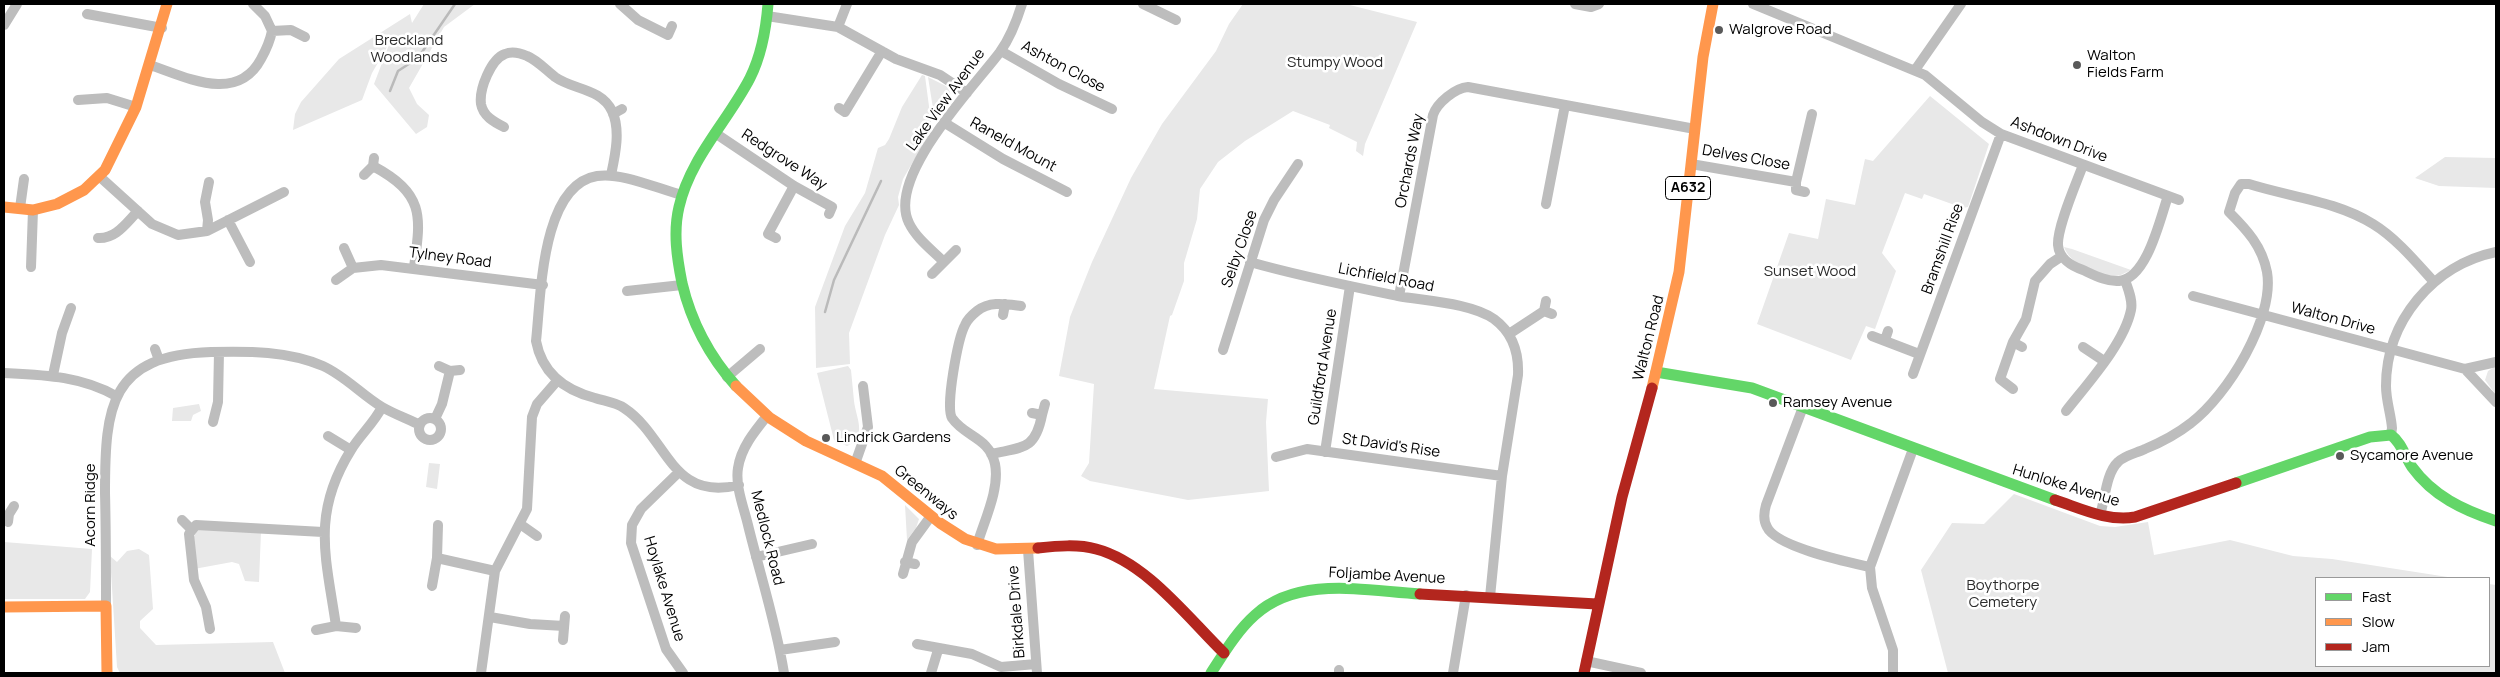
<!DOCTYPE html>
<style>
body{margin:0}
#map{position:relative;width:2500px;height:677px;overflow:hidden;background:#fff;font-family:Manrope,sans-serif}
canvas{display:block}
.frame{position:absolute;inset:0;border:5px solid #000;pointer-events:none}
.legend{position:absolute;left:2315px;top:577px;width:175px;height:90px;box-sizing:border-box;background:#fff;border:1px solid #999;margin:0;padding:6px 9px;list-style:none;font-size:15px;color:#000}
.legend li{display:flex;align-items:center;gap:10px;height:25px}
.legend b{width:25px;border:1px solid #999}
</style>
<div id="map">
<canvas width="2500" height="677"></canvas>
<div class="frame"></div>
<ul class="legend">
<li><b style="height:6px;background:#63d668"></b>Fast</li>
<li><b style="height:6px;background:#ff974d"></b>Slow</li>
<li><b style="height:6px;background:#b3261e"></b>Jam</li>
</ul>
</div>
<script>
const g = document.querySelector('canvas').getContext('2d');
g.lineJoin = 'round';
function fill(path, color) { g.fillStyle = color; g.fill(path, 'evenodd'); }
function strokePath(path, color, width, dash) { g.strokeStyle = color; g.lineWidth = width; g.lineCap = dash ? 'butt' : 'round'; g.setLineDash(dash || []); g.stroke(path); }
function drawText(font, color, halo, rows, align = 'center') {
  g.font = font + ' Manrope,sans-serif'; g.lineWidth = 5; g.setLineDash([]); g.textBaseline = 'middle'; g.strokeStyle = halo; g.fillStyle = color; for (const [text, x, y, turn = 0] of rows) {
    g.save(); g.translate(x, y); g.rotate((+turn || 0) * Math.PI / 180); g.textAlign = isNaN(turn) ? turn : align; if (halo) g.strokeText(text, 0, 0); g.fillText(text, 0, 0); g.restore();
  }
}
fill(new Path2D(`
 M424 4H475L444 27 409 88 417 104 429 115 427 127 416 134 374 84 390 42 372 73 362 100 293 130 295 114 301 102 339 59 410 14 412 23Z
 M1243 4H1346L1417 22 1365 144 1363 156 1356 151 1357 142 1329 128 1330 125 1293 111 1245 141 1218 162 1200 189 1197 219 1184 263V281L1172 315 1170 316 1154 389 1268 399 1266 422 1269 491 1188 500 1090 481 1081 476 1089 463 1094 384 1059 376 1070 317 1092 262 1131 178 1162 124 1216 51 1229 24Z
 M922 75 925 76 932 129 903 179 898 197 899 205 885 235 849 333 850 364 816 368 815 307 845 226 865 193 878 148 885 145 889 139 902 107Z
 M928 77 948 87C956 101 943 111 935 121Z
 M1930 96 1989 144 1968 207 1963 208 1924 194 1922 199 1905 193 1882 253 1896 271 1875 329 1866 326 1851 360 1757 324 1789 233 1818 239 1826 199 1855 205 1865 159 1873 161Z
 M2445 157 2496 158V188L2439 186 2415 178Z
 M2064 247 2072 249 2131 270C2125 273 2119 277 2112 276 2095 275 2070 264 2064 247Z
 M848 366 851 370C852 380 853 391 854 401 856 418 868 437 847 446L834 440 817 373Z
 M2496 366V395L2485 380 2488 371Z
 M199 404 201 411 193 415 191 421H172L173 408Z
 M429 463 440 464 437 489 426 487Z
 M2014 494 2100 526 2115 527 2148 522 2154 555 2230 540 2293 556 2332 559 2454 578H2316V666H2489V584L2496 585V673H1948L1921 570 1952 523 1984 524Z
 M905 505 919 519 916 528 907 540Z
 M199 526 261 531 259 582 245 581 239 564 232 562 194 569 192 541Z
 M4 542 92 549 90 592 85 599H4Z
 M139 549 149 555 153 609 140 621V628L156 645 273 642 285 673H120L117 667 110 556 117 562 127 551Z`), '#e8e8e8');
strokePath(new Path2D(`
 M390 91 398 71 418 58 455 4
 M825 312 834 280 881 181`), '#bababa', 2.5);
strokePath(new Path2D(`
 M620 4 638 20 668 35 672 26
 M1143 4 1176 20
 M1575 4 1591 7 1599 4
 M1753 4 1925 75 1982 122 2001 134 2179 200
 M87 14 162 28
 M767 16 838 27 896 59 940 75 967 93
 M4 25 17 4
 M838 27 847 4
 M272 31 291 30 305 37
 M1001 51 1059 84 1112 109
 M150 65C186 77 237 104 261 59 266 50 270 41 272 31L265 16 253 4
 M1915 70 1961 4
 M78 100 107 98 136 107
 M839 108 845 112 882 51
 M613 114 622 109
 M945 123 1003 159 1067 192
 M504 127C494 122 483 116 481 104 479 89 491 59 505 54 512 51 520 53 527 56 537 60 546 70 555 77 573 90 601 88 612 111 621 130 615 156 611 175
 M715 133 794 186 832 207 829 214
 M1691 164 1796 182
 M2083 165C2076 184 2057 227 2058 245 2059 258 2071 266 2083 270 2094 275 2107 282 2119 281 2147 279 2160 219 2168 196
 M373 166C425 194 421 216 414 267
 M364 175 373 166 374 158
 M99 176 152 224 178 235 207 231 284 192
 M1805 192 1796 190V182L1812 114
 M682 195C658 189 622 172 597 176 541 185 541 297 536 341 542 373 564 390 595 398 604 401 615 402 624 408 668 437 670 502 739 485
 M1546 204 1565 105
 M20 208 24 179
 M228 220 250 262
 M207 231 208 220 205 202 209 182
 M98 238C116 239 126 223 138 211
 M776 238 768 234 794 186
 M344 248 353 268
 M944 262C932 250 916 238 909 223 886 177 973 88 1000 52 1010 38 1017 20 1022 4
 M1250 262C1299 276 1349 286 1398 296 1426 301 1471 303 1494 319 1513 333 1519 352 1518 375L1502 476 1490 597
 M31 267 33 210
 M932 274 956 250
 M336 280 353 268 381 265 543 285
 M627 291 682 285
 M1399 296 1433 115C1437 103 1455 88 1468 87L1695 129
 M2193 296 2465 369 2496 362
 M1546 301 1544 311 1552 314
 M1003 315 1005 304
 M1509 334 1544 311
 M1872 336 1919 354
 M1885 340 1888 331
 M2013 342 2022 347
 M2083 347 2104 361
 M155 349 159 360
 M1223 350 1264 220 1274 200 1298 164
 M439 366 450 371 460 370
 M2465 369 2496 402
 M4 373C44 375 81 376 116 396
 M1913 374 2001 134
 M53 375 62 333 71 308
 M727 377 760 349
 M2013 389 2000 379 2013 342 2026 319 2035 281 2050 264 2062 256
 M1803 407 1766 505C1764 512 1763 520 1767 527 1776 547 1848 562 1870 567
 M2066 411C2087 384 2124 344 2131 310 2133 300 2128 289 2125 280
 M1042 415 1045 404
 M767 416C754 432 741 448 738 468 735 486 744 508 748 525 760 574 776 623 784 673
 M419 429a11 11 0 1 1 22 0a11 11 0 1 1-22 0Z
 M435 419 442 404 450 371
 M213 422 218 402 219 352
 M2391 435 2392 428C2391 414 2386 401 2386 386 2386 321 2433 265 2496 252
 M328 436 351 450
 M1325 452 1350 286
 M991 454C1022 447 1035 451 1042 415L1032 413
 M1276 457 1307 449 1502 476
 M856 461 868 427 863 386
 M679 472 641 509 632 525 631 543 666 649 683 673
 M2100 515C2105 500 2106 473 2118 462 2125 455 2137 453 2145 449 2162 442 2177 434 2191 423 2227 396 2275 318 2267 272 2262 246 2247 230 2229 212L2235 193 2241 184H2249C2290 197 2336 201 2373 224 2396 238 2416 262 2434 282
 M182 520 192 530
 M8 522 9 514 14 506
 M520 524 537 536
 M977 545C984 521 1000 489 995 464 989 437 965 437 952 418 945 407 958 338 965 325 967 320 972 315 977 311 990 301 1005 304 1021 306
 M1028 550 1037 673
 M756 557 812 544
 M437 558 495 571
 M905 562 915 564
 M903 574 912 542 931 516
 M432 586 437 558 438 525
 M106 606C106 569 106 531 105 493 105 406 110 355 211 352 249 351 288 351 323 366 345 376 362 395 382 407 394 414 408 419 420 425
 M490 617 530 624 564 626
 M336 626C326 557 311 514 351 450 360 435 374 423 382 407
 M210 629 206 607 194 580 189 534 196 525 323 532
 M316 630 336 626 356 628
 M563 640 565 616
 M917 644 972 654 1001 667 1036 664
 M780 650 835 642
 M1586 661 1641 673
 M1339 670V673
 M481 673 495 571 527 509 532 417 537 404 557 381
 M931 673 938 650
 M1453 673 1466 595
 M1893 673V650L1872 588 1870 567 1913 449`), '#bdbdbd', 10);
strokePath(new Path2D(`
 M1656 372 1752 388 2055 500
 M736 386C710 357 691 321 682 283 677 258 673 232 679 207 690 158 728 121 750 78 762 54 766 30 768 4
 M2236 483 2370 437 2391 435C2402 443 2405 457 2412 467 2433 496 2463 510 2496 521
 M1211 673C1224 653 1237 631 1255 615 1299 575 1366 591 1420 594`), '#63d668', 11);
strokePath(new Path2D(`
 M4 207 33 210 57 204 84 190 105 170 136 107 167 4
 M736 386 770 418 806 441 882 476 940 523 965 539 996 549 1038 548
 M1652 388 1679 272 1703 57 1713 4
 M4 607 106 606 107 673`), '#ff974d', 11);
strokePath(new Path2D(`
 M2055 500C2080 508 2108 522 2135 517L2236 483
 M1038 548C1057 546 1078 544 1096 549 1146 562 1188 618 1224 653
 M1420 594 1597 604
 M1584 673 1622 497 1652 388`), '#b3261e', 11);
for (const [x, y, r, color] of [
 [1719,30,5,"#595959"],
 [2077,65,5,"#595959"],
 [1773,403,5,"#595959"],
 [826,438,5,"#595959"],
 [2340,456,5,"#595959"]
]) { const dot = new Path2D(); dot.arc(x, y, r, 0, 2 * Math.PI); g.fillStyle = color; g.fill(dot); strokePath(dot, '#fff', 2); }
for (const [x, y, w] of [
 [1688,188,45]
]) { const box = new Path2D(); box.roundRect(x - w / 2, y - 11.5, w, 23, 4); g.fillStyle = '#fff'; g.fill(box); strokePath(box, '#000', 1); }
drawText('bold 14px', '#000', null, [
 ["A632",1688,188]
]);
drawText('15px', '#000', '#fff', [
 ["Walgrove Road",1729,30],
 ["Walton",2087,56],
 ["Fields Farm",2087,73],
 ["Ramsey Avenue",1783,403],
 ["Lindrick Gardens",836,438],
 ["Sycamore Avenue",2350,456]
], 'left');
drawText('15px', '#2c2c2c', '#fff', [
 ["Breckland",409,41],
 ["Woodlands",409,58],
 ["Stumpy Wood",1335,63],
 ["Sunset Wood",1810,272],
 ["Boythorpe",2003,586],
 ["Cemetery",2003,603]
]);
drawText('15px', '#000', '#fff', [
 ["Ashton Close",1063,67,28],
 ["Lake View Avenue",946,100,-54],
 ["Ashdown Drive",2059,140,21],
 ["Raneld Mount",1013,145,29],
 ["Delves Close",1746,158,10],
 ["Redgrove Way",784,160,33],
 ["Orchards Way",1410,161,-79],
 ["Selby Close",1240,249,-71],
 ["Bramshill Rise",1943,249,-70],
 ["Tylney Road",450,258,7],
 ["Lichfield Road",1386,278,11],
 ["Walton Drive",2333,319,15],
 ["Walton Road",1649,338,-76],
 ["Guildford Avenue",1323,367,-81],
 ["St David's Rise",1391,446,8],
 ["Hunloke Avenue",2066,486,17],
 ["Greenways",926,493,39],
 ["Acorn Ridge",91,505,-90],
 ["Medlock Road",767,538,76],
 ["Foljambe Avenue",1387,576,3],
 ["Hoylake Avenue",664,589,73],
 ["Birkdale Drive",1017,612,-94]
]);
</script>
